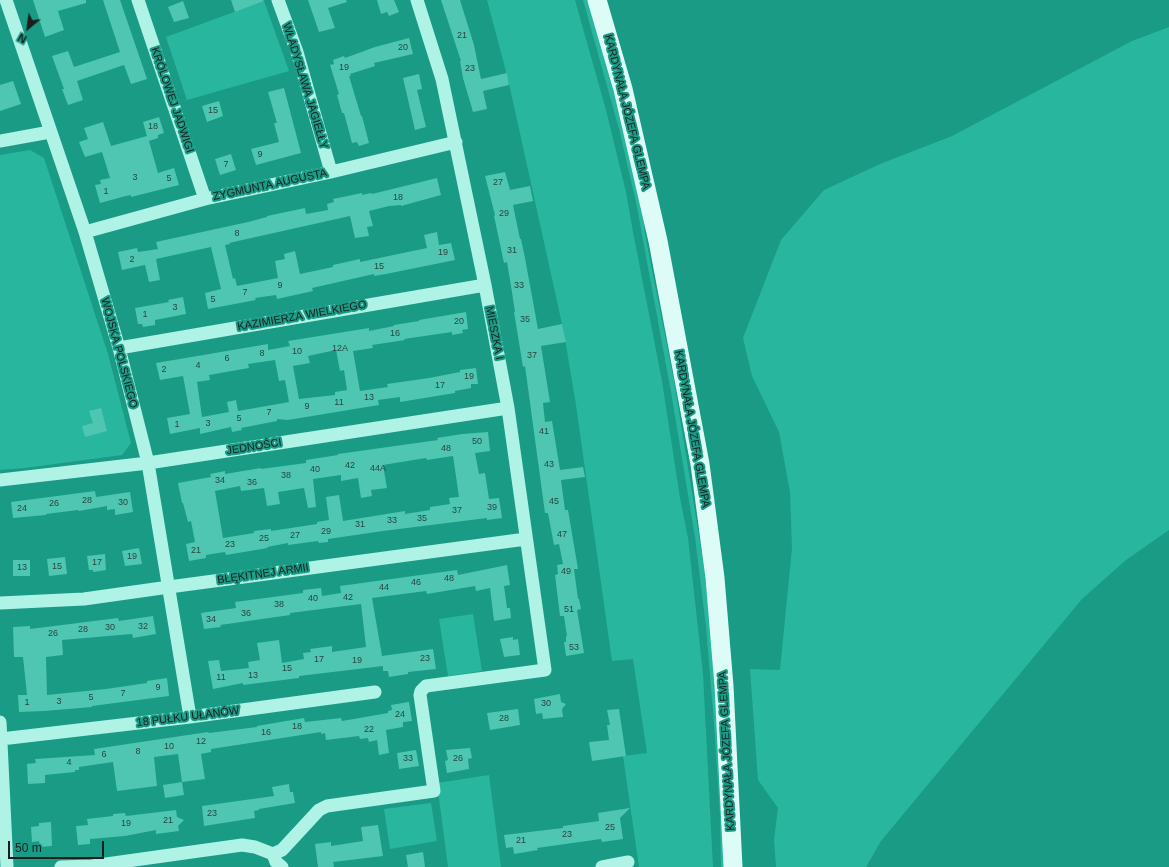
<!DOCTYPE html>
<meta charset="utf-8">
<style>
body{margin:0}
#map{position:relative;width:1169px;height:867px;overflow:hidden;background:#199b86;font-family:Arial,sans-serif}
canvas{display:block}
.north{position:absolute;left:8px;top:8px;width:40px;height:40px;-webkit-text-stroke:3px #199b86;paint-order:stroke;rotate:209deg;font-size:11px;font-weight:700;line-height:16px;text-align:center;color:#1d1d1d}
.north::after{content:'';display:block;margin:auto;width:14px;height:18px;background:#1d1d1d;clip-path:polygon(50% 0,100% 100%,50% 72%,0 100%)}
.scale{position:absolute;left:8px;top:841px;width:96px;height:18px;box-sizing:border-box;border:2px solid #1d1d1d;border-top:0;padding-left:5px;font-size:12px;line-height:14px;white-space:nowrap;color:#1d1d1d;-webkit-text-stroke:3px #199b86;paint-order:stroke}
</style>
<div id="map">
<canvas width="1169" height="867"></canvas>
<div class="north">N</div>
<div class="scale">50 m</div>
</div>
<script>
const g = document.querySelector('canvas').getContext('2d');
g.lineJoin = 'round';
function fill(path, color) { g.fillStyle = color; g.fill(path, 'evenodd'); }
function strokePath(path, color, width, dash) { g.strokeStyle = color; g.lineWidth = width; g.lineCap = dash ? 'butt' : 'round'; g.setLineDash(dash || []); g.stroke(path); }
function drawText(font, color, halo, rows, align = 'center') {
  g.font = font + ' Arial,sans-serif'; g.lineWidth = 4; g.setLineDash([]); g.textBaseline = 'middle'; g.strokeStyle = halo; g.fillStyle = color; for (const [text, x, y, turn = 0] of rows) {
    g.save(); g.translate(x, y); g.rotate((+turn || 0) * Math.PI / 180); g.textAlign = isNaN(turn) ? turn : align; if (halo) g.strokeText(text, 0, 0); g.fillText(text, 0, 0); g.restore();
  }
}
fill(new Path2D(`
 M487 0H575L606 110 626 192 633 232 662 381 680 498 688 538 703 674 713 867H639L623 756 647 753 633 659 612 661 576 405 564 333 508 79Z
 M583 0H589L624 128 642 203 645 234 674 381 703 561 710 616 726 867H721L720 815 714 723 706 627 695 537 671 392 636 202 619 129Z
 M264 1 289 71 187 100 166 37Z
 M1169 27V530L1126 560 1082 599 881 841 866 867H776L774 840 778 808 758 780 750 669 780 670 792 548 790 492 779 432 752 376 743 338 781 240 824 190 880 164 952 136 1132 41Z
 M30 150 44 158 108 354 131 443 122 455 25 468 0 470V155Z
 M473 614 482 671 448 676 439 619Z
 M489 775 501 867H448L437 783Z
 M431 803 437 841 390 849 384 809Z`), '#28b79e');
fill(new Path2D(`
 M33 0H86V3L58 11 64 30 45 37Z
 M103 0H120L147 79 131 84 124 65 77 81 83 100 68 105 62 89H64L52 56 68 51 74 67 120 52Z
 M231 0H263L264 1 235 12Z
 M308 0H346L347 2 328 8 335 28 319 32Z
 M377 0H394L399 12 389 16 387 12 381 14Z
 M441 0H460L474 45 481 79 507 73 509 85 483 91 487 109 473 112 463 78 460 61H461Z
 M183 1 189 18 174 22 168 7Z
 M409 38 413 54 374 63 375 66 350 74 351 76H349L361 116H362L369 143 359 146 357 142 352 143 344 113H342L337 95 339 94 330 65 334 64 333 60 344 56 345 58 375 47Z
 M419 74 422 89 417 90 426 127 415 130 403 78Z
 M13 81 21 104 0 111V85Z
 M284 88 301 153 256 165 251 149 279 142 274 123H277L268 92Z
 M219 101 223 116 207 122 202 106Z
 M159 117 164 133 158 135V138L149 141 158 173 174 168 179 185 131 197V195L126 196 100 203 95 185 101 184 100 180 110 178 102 152 85 157 79 142 88 139 84 128 103 122 111 146 147 136 143 122Z
 M231 154 236 170 220 175 215 159Z
 M505 172 510 190 530 186 533 201 513 205 520 239H521L525 258 538 329 562 324 566 342 541 346 550 402 543 403 545 422 552 421 560 470 583 467 585 477 561 480 565 510H568L578 569H574L578 599H579L581 609 577 610 584 653 566 656 564 642H566V636H567L564 616H560L555 575 558 574 557 565 563 564 559 544 554 545 548 513H545L525 366 523 367 514 312H515L511 286 507 262 504 263 494 216 495 215 485 176Z
 M437 178 441 195 401 206V205L389 206 369 211 373 226 367 227 369 236 355 238 350 216 229 243 230 244 225 245 233 279 235 278 237 286 278 278 275 261 285 259 284 254 295 251 300 274 333 267V265L360 259V262L427 248 424 235 437 232 439 245 451 243 455 260 386 274 374 276V274L312 288 313 291 277 299 276 295 255 298 256 300 208 309 205 293 221 289 211 247 156 259 160 280 149 282 145 265 122 270 118 252 137 248 138 252 158 249 156 242 248 222 267 217V216L305 208 306 214 328 210 327 204 334 202 333 199 362 193V195L371 193 372 194Z
 M183 297 186 314 155 320V325L143 327 142 324H138L135 308 169 302 168 300Z
 M466 312 468 329 462 330 463 333 452 335V332L404 339 405 340 372 345 373 348 353 351 360 391 388 387 387 384 429 378 460 372V370L476 368 478 384H471V388L455 391V393L400 402V397L378 400 379 405 288 420 277 419V421L241 428 242 430 232 432 231 427 200 434V428L170 434 167 418 190 414 183 376 160 380 156 363 268 344V350L290 346 288 341 369 328V331L394 326V325L419 321V320ZM336 350 340 371 344 370 347 390 335 392V395L299 399 293 366 310 363 308 356ZM275 360 279 381 285 380 289 402 238 411 236 400 227 402 229 412 202 417 197 382 210 380 209 375 249 368 248 364Z
 M101 408 107 431 85 437 82 426 93 423 89 411Z
 M488 432 490 451 475 453 479 474 485 473 489 499 499 498 502 518 487 520V518L383 531 328 539V542L319 543 318 541 288 545V543L267 547 268 548 226 555 225 552 206 555V558L189 561 186 544 195 542 191 521 188 522 183 503H182L178 483 211 477 210 474 225 471V474L261 468V469L306 463V460L338 455V454L438 440 437 438 462 434ZM453 456 459 497 449 498 450 504 430 507V510L405 514V511L343 521 339 495 326 497 329 520 317 522V524L271 531V529L254 531V533L223 538 215 491 240 486 241 491 264 488 267 506 280 504 278 492 304 488 308 508 316 507 313 479 341 475V481L358 478 361 498 372 496 371 490 387 488 383 465 426 458 427 460Z
 M95 491 96 497 130 492 133 512 115 515V509L107 510V506L79 511 78 510 46 514V515L13 518 11 502Z
 M139 548 142 564 125 566 122 551Z
 M105 554 106 570 93 572V570H89L87 556Z
 M65 557 67 574 49 576 47 559Z
 M13 560H30V576H13Z
 M507 565 510 585 504 586 507 608H510L511 618 494 621 490 588 476 591 475 586 427 594 426 591 372 598 382 656 433 649 436 669 408 672V674L389 677 388 671H383V666L299 676V678L243 685V683L213 689 208 661 219 660 221 671 249 668 248 662 260 660 257 643 279 640 282 663 304 659 303 653 311 652 310 649 332 646V652L366 647 361 604 290 613V615L220 625 221 627 204 629 201 613 236 608 235 602 303 593V590L321 588 322 596 341 593 340 586 457 570 458 575Z
 M153 616 156 634 133 638 132 634 62 640 63 655 46 657 47 695 106 689 147 683V681L167 678 169 696 92 706V707L44 711 19 712 18 695H27L23 657H14L13 627 30 626V629L118 618 119 621Z
 M513 637V640L518 639 520 655 504 657 500 639Z
 M560 694 561 702 566 704 562 709 563 717 543 719 542 713 536 714 534 699Z
 M409 702 412 721 403 722V727L386 730 389 753 379 755 377 740 369 742 368 738 360 739 359 736 326 740 325 733 321 734V732L211 749V752L201 754 205 779 182 782 178 754 154 757 157 786 117 791 113 762 79 767V770H75V772L45 775V783L28 784 27 764 36 763 35 759 95 755 94 749 208 732 209 733 257 727V726L304 718 305 722 341 718 342 721 388 713V711L392 710 391 705Z
 M518 709 520 725 490 730 487 713Z
 M619 709 626 756 592 761 589 742 609 740 607 725H610L607 710Z
 M470 748 472 758 468 759 469 769 447 773 445 761 448 760 446 750Z
 M416 750 419 766 399 769 397 753Z
 M182 782 184 795 165 798 163 785Z
 M289 784 290 792H293L295 803 259 809V810L254 811 255 818 204 826 202 806 274 796 272 787Z
 M630 808 620 818 623 839 602 842 601 839 537 848 538 850 514 854 513 847 506 848 504 835 563 828V826L599 821 598 813Z
 M176 810 177 817 184 820 178 826 179 831 156 834V830L125 836 90 839V844L78 845 76 826 88 825 87 819 113 816V814L125 813 126 816Z
 M51 822 52 846 40 847 39 841 32 842 31 827 39 826V823Z
 M378 825 383 856 333 862 334 867H318L315 844 331 842V846L363 841 361 827Z
 M423 852 425 867H408L406 855Z`), '#4ec6b1');
strokePath(new Path2D(`
 M6 0 85 232 119 348 148 463 190 717
 M138 0 205 199
 M278 0 297 52 331 172
 M0 141 50 132
 M85 232 205 199 331 172 456 142
 M119 348 485 285
 M0 480 148 463 508 408
 M0 603 84 599 169 587 526 539
 M0 722 7 867
 M1 739 190 717 375 692
 M273 854 276 862 282 867
 M61 867 92 866 242 845 255 847 273 854 282 850 319 810 327 806 434 791 420 695 421 691 426 686 545 670 508 408 485 285 442 79 417 0
 M602 867 628 862`), '#aff2e6', 13);
strokePath(new Path2D(`
 M597 0 623 89 658 241 700 464 715 578 724 686 733 867`), '#ddfcf7', 19);
drawText('9px', '#294742', null, [
 ["21",462,36],
 ["20",403,48],
 ["19",344,68],
 ["23",470,69],
 ["15",213,111],
 ["18",153,127],
 ["9",260,155],
 ["7",226,165],
 ["3",135,178],
 ["5",169,179],
 ["27",498,183],
 ["1",106,192],
 ["18",398,198],
 ["29",504,214],
 ["8",237,234],
 ["31",512,251],
 ["19",443,253],
 ["2",132,260],
 ["15",379,267],
 ["9",280,286],
 ["33",519,286],
 ["7",245,293],
 ["5",213,300],
 ["3",175,308],
 ["1",145,315],
 ["35",525,320],
 ["20",459,322],
 ["16",395,334],
 ["12A",340,349],
 ["10",297,352],
 ["8",262,354],
 ["37",532,356],
 ["6",227,359],
 ["4",198,366],
 ["2",164,370],
 ["19",469,377],
 ["17",440,386],
 ["13",369,398],
 ["11",339,403],
 ["9",307,407],
 ["7",269,413],
 ["5",239,419],
 ["3",208,424],
 ["1",177,425],
 ["41",544,432],
 ["50",477,442],
 ["48",446,449],
 ["43",549,465],
 ["42",350,466],
 ["44A",378,469],
 ["40",315,470],
 ["38",286,476],
 ["34",220,481],
 ["36",252,483],
 ["28",87,501],
 ["45",554,502],
 ["30",123,503],
 ["26",54,504],
 ["39",492,508],
 ["24",22,509],
 ["37",457,511],
 ["35",422,519],
 ["33",392,521],
 ["31",360,525],
 ["29",326,532],
 ["47",562,535],
 ["27",295,536],
 ["25",264,539],
 ["23",230,545],
 ["21",196,551],
 ["19",132,557],
 ["17",97,563],
 ["15",57,567],
 ["13",22,568],
 ["49",566,572],
 ["48",449,579],
 ["46",416,583],
 ["44",384,588],
 ["42",348,598],
 ["40",313,599],
 ["38",279,605],
 ["51",569,610],
 ["36",246,614],
 ["34",211,620],
 ["32",143,627],
 ["30",110,628],
 ["28",83,630],
 ["26",53,634],
 ["53",574,648],
 ["23",425,659],
 ["17",319,660],
 ["19",357,661],
 ["15",287,669],
 ["13",253,676],
 ["11",221,678],
 ["9",158,688],
 ["7",123,694],
 ["5",91,698],
 ["3",59,702],
 ["1",27,703],
 ["30",546,704],
 ["24",400,715],
 ["28",504,719],
 ["18",297,727],
 ["22",369,730],
 ["16",266,733],
 ["12",201,742],
 ["10",169,747],
 ["8",138,752],
 ["6",104,755],
 ["33",408,759],
 ["26",458,759],
 ["4",69,763],
 ["23",212,814],
 ["21",168,821],
 ["19",126,824],
 ["25",610,828],
 ["23",567,835],
 ["21",521,841]
]);
drawText('11px', '#1d1d1d', '#199b86', [
 ["WŁADYSŁAWA JAGIEŁŁY",305,86,73],
 ["KRÓLOWEJ JADWIGI",172,100,71],
 ["KARDYNAŁA JÓZEFA GLEMPA",627,112,76],
 ["ZYGMUNTA AUGUSTA",270,185,-12],
 ["KAZIMIERZA WIELKIEGO",302,316,-10],
 ["MIESZKA I",494,333,79],
 ["WOJSKA POLSKIEGO",119,353,75],
 ["KARDYNAŁA JÓZEFA GLEMPA",692,429,80],
 ["JEDNOŚCI",254,447,-9],
 ["BŁĘKITNEJ ARMII",263,574,-8],
 ["18 PUŁKU UŁANÓW",188,717,-7],
 ["KARDYNAŁA JÓZEFA GLEMPA",727,751,-93]
]);
</script>
